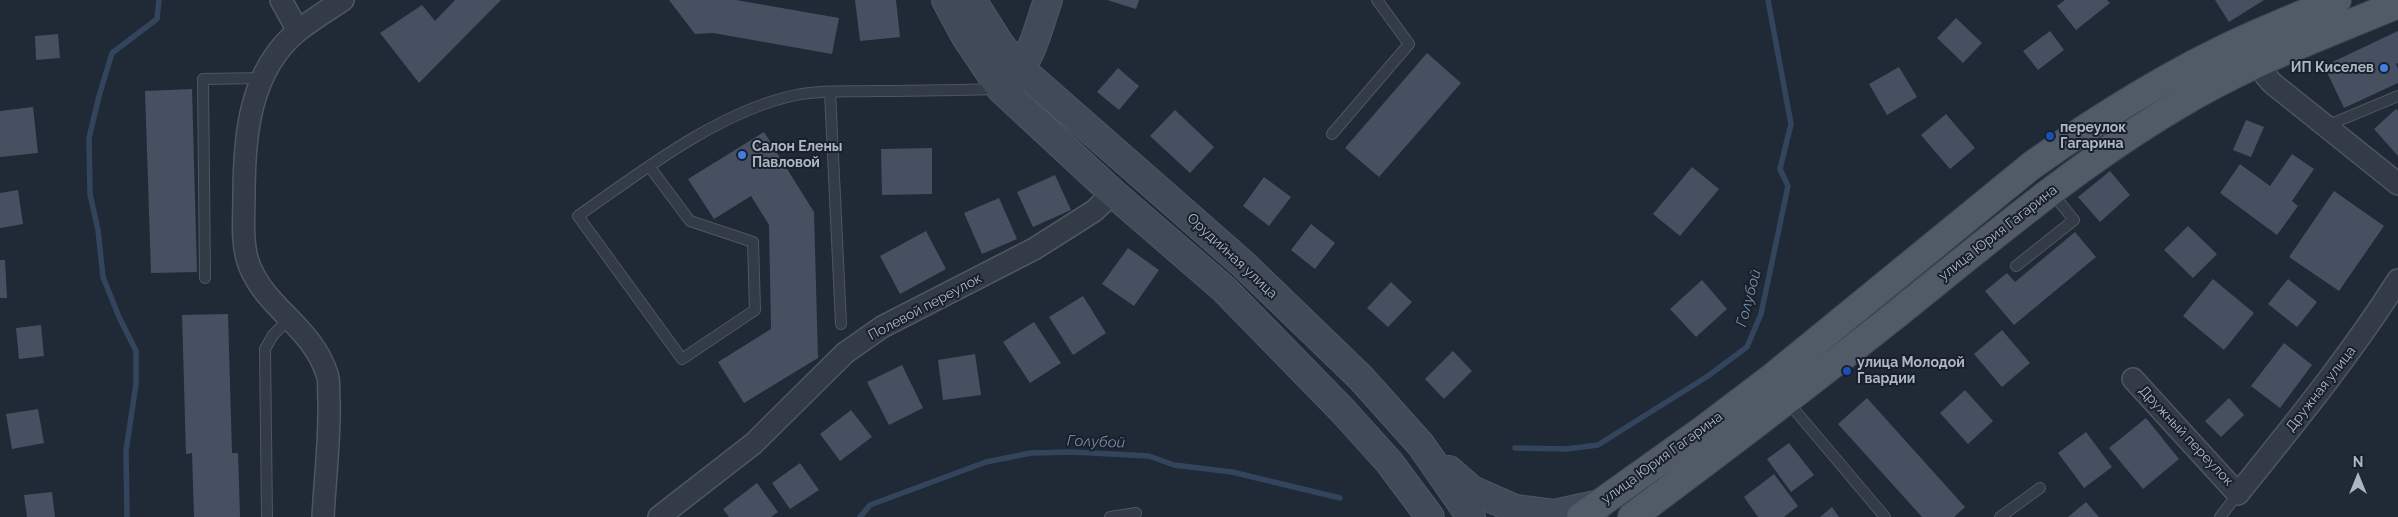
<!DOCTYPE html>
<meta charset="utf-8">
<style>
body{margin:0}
#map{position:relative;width:2398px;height:517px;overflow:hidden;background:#202936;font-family:Raleway,sans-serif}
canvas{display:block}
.north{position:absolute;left:2333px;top:452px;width:50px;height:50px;-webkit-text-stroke:4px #19202b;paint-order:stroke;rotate:0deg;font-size:14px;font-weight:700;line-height:20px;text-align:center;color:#adb6c3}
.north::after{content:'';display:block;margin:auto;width:18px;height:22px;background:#adb6c3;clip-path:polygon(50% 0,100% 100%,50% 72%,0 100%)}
</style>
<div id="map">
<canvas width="2398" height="517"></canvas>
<div class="north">N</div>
</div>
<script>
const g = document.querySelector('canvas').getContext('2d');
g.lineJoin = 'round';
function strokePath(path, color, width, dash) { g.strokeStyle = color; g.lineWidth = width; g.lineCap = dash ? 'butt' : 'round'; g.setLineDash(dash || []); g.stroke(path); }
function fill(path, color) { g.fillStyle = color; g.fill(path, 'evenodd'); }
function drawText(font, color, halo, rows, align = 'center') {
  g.font = font + ' Raleway,sans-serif'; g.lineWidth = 4; g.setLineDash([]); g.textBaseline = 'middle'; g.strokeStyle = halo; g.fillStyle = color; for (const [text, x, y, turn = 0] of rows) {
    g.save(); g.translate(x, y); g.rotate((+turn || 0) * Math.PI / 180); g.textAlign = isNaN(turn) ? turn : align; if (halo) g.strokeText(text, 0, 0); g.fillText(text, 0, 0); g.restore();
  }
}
strokePath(new Path2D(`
 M1515 448 1566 449 1598 445 1708 376 1747 347 1761 314 1788 186 1780 169 1791 124 1768 0
 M127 517 126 451 136 384V351L119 317 103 277 98 230 90 194 89 138 99 96 112 53 157 19 159 0
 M860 517 870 505 986 462 1031 453 1073 452 1149 456 1174 465 1232 472 1340 498`), '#33455d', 5.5);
fill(new Path2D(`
 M455 0H501L419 83 380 33 422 5 435 21Z
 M669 0H736L839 18 832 54 713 33 695 34Z
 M855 0H896L900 37 860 41Z
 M1107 0H1139L1136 9Z
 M2065 0H2107L2110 3 2076 30 2057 6Z
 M2215 0H2264L2229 22Z
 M1956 18 1982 43 1963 63 1937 38Z
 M2050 31 2064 50 2038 70 2023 51Z
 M2398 31V63L2396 64 2398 69V83L2344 108 2324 66Z
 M58 34 60 58 36 60 35 36Z
 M1427 53 1461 83 1379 177 1345 148Z
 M1899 67 1917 97 1887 115 1869 84Z
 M1118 68 1139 86 1119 110 1097 92Z
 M192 89 197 272 151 273 145 91Z
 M33 107 38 153 0 157V111Z
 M2396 109 2398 111V156L2374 129Z
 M1175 110 1214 147 1190 173 1150 136Z
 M1946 114 1975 148 1950 169 1921 135Z
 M2246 120 2264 127 2251 157 2233 150Z
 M764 132 814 212 818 358 744 403 718 362 771 329 769 225 751 196 714 219 688 179Z
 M932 148V194L882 195 881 149Z
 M2292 154 2314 169 2292 201 2298 206 2277 235 2220 193 2240 164 2270 186Z
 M1692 167 1719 189 1680 236 1653 214Z
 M2110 171 2130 195 2100 222 2078 197Z
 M1055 175 1071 210 1033 227 1017 192Z
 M1264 177 1291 197 1269 226 1243 206Z
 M18 190 23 224 0 228V193Z
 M2334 191 2384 226 2339 291 2289 257Z
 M999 198 1017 239 982 254 964 213Z
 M1311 224 1335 243 1315 269 1291 250Z
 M2188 226 2217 254 2193 278 2164 250Z
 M926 231 946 269 900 294 880 256Z
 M2075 232 2096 257 2014 325 1985 291 2007 273 2015 282Z
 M1128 248 1159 270 1134 306 1102 284Z
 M0 260H5L7 298H0Z
 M2213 279 2254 313 2224 350 2183 316Z
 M2288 279 2317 302 2297 327 2268 304Z
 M1702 280 1727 309 1696 337 1670 309Z
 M1391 282 1412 302 1388 327 1367 308Z
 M1083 296 1106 333 1073 355 1049 317Z
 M228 314 232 453H238L240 517H194L192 453 186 454 182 315Z
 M1034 322 1061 363 1030 383 1003 342Z
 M41 325 44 356 19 359 16 328Z
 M2002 330 2030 363 2002 387 1974 354Z
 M2284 343 2312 365 2280 408 2251 386Z
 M1453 351 1472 371 1444 399 1425 379Z
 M975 354 981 395 943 400 938 360Z
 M902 365 923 408 889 425 867 382Z
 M1965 390 1993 421 1968 444 1940 413Z
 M1867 398 1965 507 1954 517H1922L1838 424Z
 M2229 398 2244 415 2221 437 2205 421Z
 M38 409 44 443 12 449 6 414Z
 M851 410 872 437 840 461 820 434Z
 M2146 418 2179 459 2143 489 2109 448Z
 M2086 432 2112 467 2084 488 2058 453Z
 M1789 443 1814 475 1791 492 1767 459Z
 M800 463 819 490 790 509 772 483Z
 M1774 474 1798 506 1784 517H1758L1744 497Z
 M757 483 778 512 771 517H729L723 509Z
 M52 492 55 517H27L24 495Z
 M2086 502 2099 517H2068Z
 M1832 507 1839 517H1820Z`), '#465060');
const lane = new Path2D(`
 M830 92 841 324
 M2326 126 2398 96
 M1332 134 1409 44 1377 0
 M649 166 690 221 753 242 755 310 682 359 578 216C642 171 719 111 796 95 821 90 848 92 872 91 914 91 956 90 998 89
 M2016 266 2074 220 2052 193
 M205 278 203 79 262 78
 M1788 402 1885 517
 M267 517 265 349 273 335 290 318
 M1110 517 1136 513
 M2000 517 2040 488
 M2220 517 2238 494`);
const street = new Path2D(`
 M281 0 298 31
 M2249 51 2256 64 2272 83 2398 184
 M2133 379 2238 494C2294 424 2350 356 2398 280
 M323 517C325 478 330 439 329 400 328 392 330 381 327 374 312 327 267 309 250 267 241 246 244 219 244 196 244 137 249 70 299 30 313 19 328 10 343 0
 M659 517 753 444 845 353 882 327 1034 249 1094 211 1113 193`);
const secondary = new Path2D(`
 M946 0 966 37 1001 89 1113 193 1224 289 1343 411 1389 462 1430 517
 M972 0 1001 46 1022 70 1243 264 1361 378 1421 445 1471 517
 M1010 81C1032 60 1038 28 1048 0
 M1449 470 1472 490 1515 509 1554 514 1600 504`);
const primary = new Path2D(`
 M1581 517 1703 430 1769 380 2031 166C2097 119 2169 74 2243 40 2274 26 2306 13 2337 0
 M1632 517C1722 450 1810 383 1898 313 1989 240 2078 164 2178 105 2247 63 2324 35 2398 4`);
strokePath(lane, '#4e5661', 12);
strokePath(street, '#4e5661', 24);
strokePath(secondary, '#4e5661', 30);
strokePath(primary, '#3d4450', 30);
strokePath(lane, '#333b46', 10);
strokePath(street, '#333b46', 21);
strokePath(secondary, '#414a59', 28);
strokePath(primary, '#515a67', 28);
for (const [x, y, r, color] of [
 [2384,68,5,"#3f7fe0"],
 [2050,136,5,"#1a4fb4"],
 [742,155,5,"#3f7fe0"],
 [1847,371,5,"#1a4fb4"]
]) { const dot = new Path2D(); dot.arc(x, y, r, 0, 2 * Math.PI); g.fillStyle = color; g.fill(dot); strokePath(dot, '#19202b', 2); }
drawText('bold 14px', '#adb6c3', '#19202b', [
 ["ИП Киселев",2374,68,"right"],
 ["переулок",2060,128],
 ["Гагарина",2060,144],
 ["Салон Елены",752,147],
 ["Павловой",752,163],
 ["улица Молодой",1857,363],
 ["Гвардии",1857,379]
], 'left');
drawText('14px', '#adb6c3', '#19202b', [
 ["улица Юрия Гагарина",1998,233,-38],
 ["Орудийная улица",1232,256,43],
 ["Полевой переулок",925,307,-28],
 ["Дружная улица",2321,389,-52],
 ["Дружный переулок",2186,436,47],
 ["улица Юрия Гагарина",1662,458,-36]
]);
drawText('italic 15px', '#758dab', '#19202b', [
 ["Голубой",1749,298,-75],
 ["Голубой",1096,442,2]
]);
</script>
